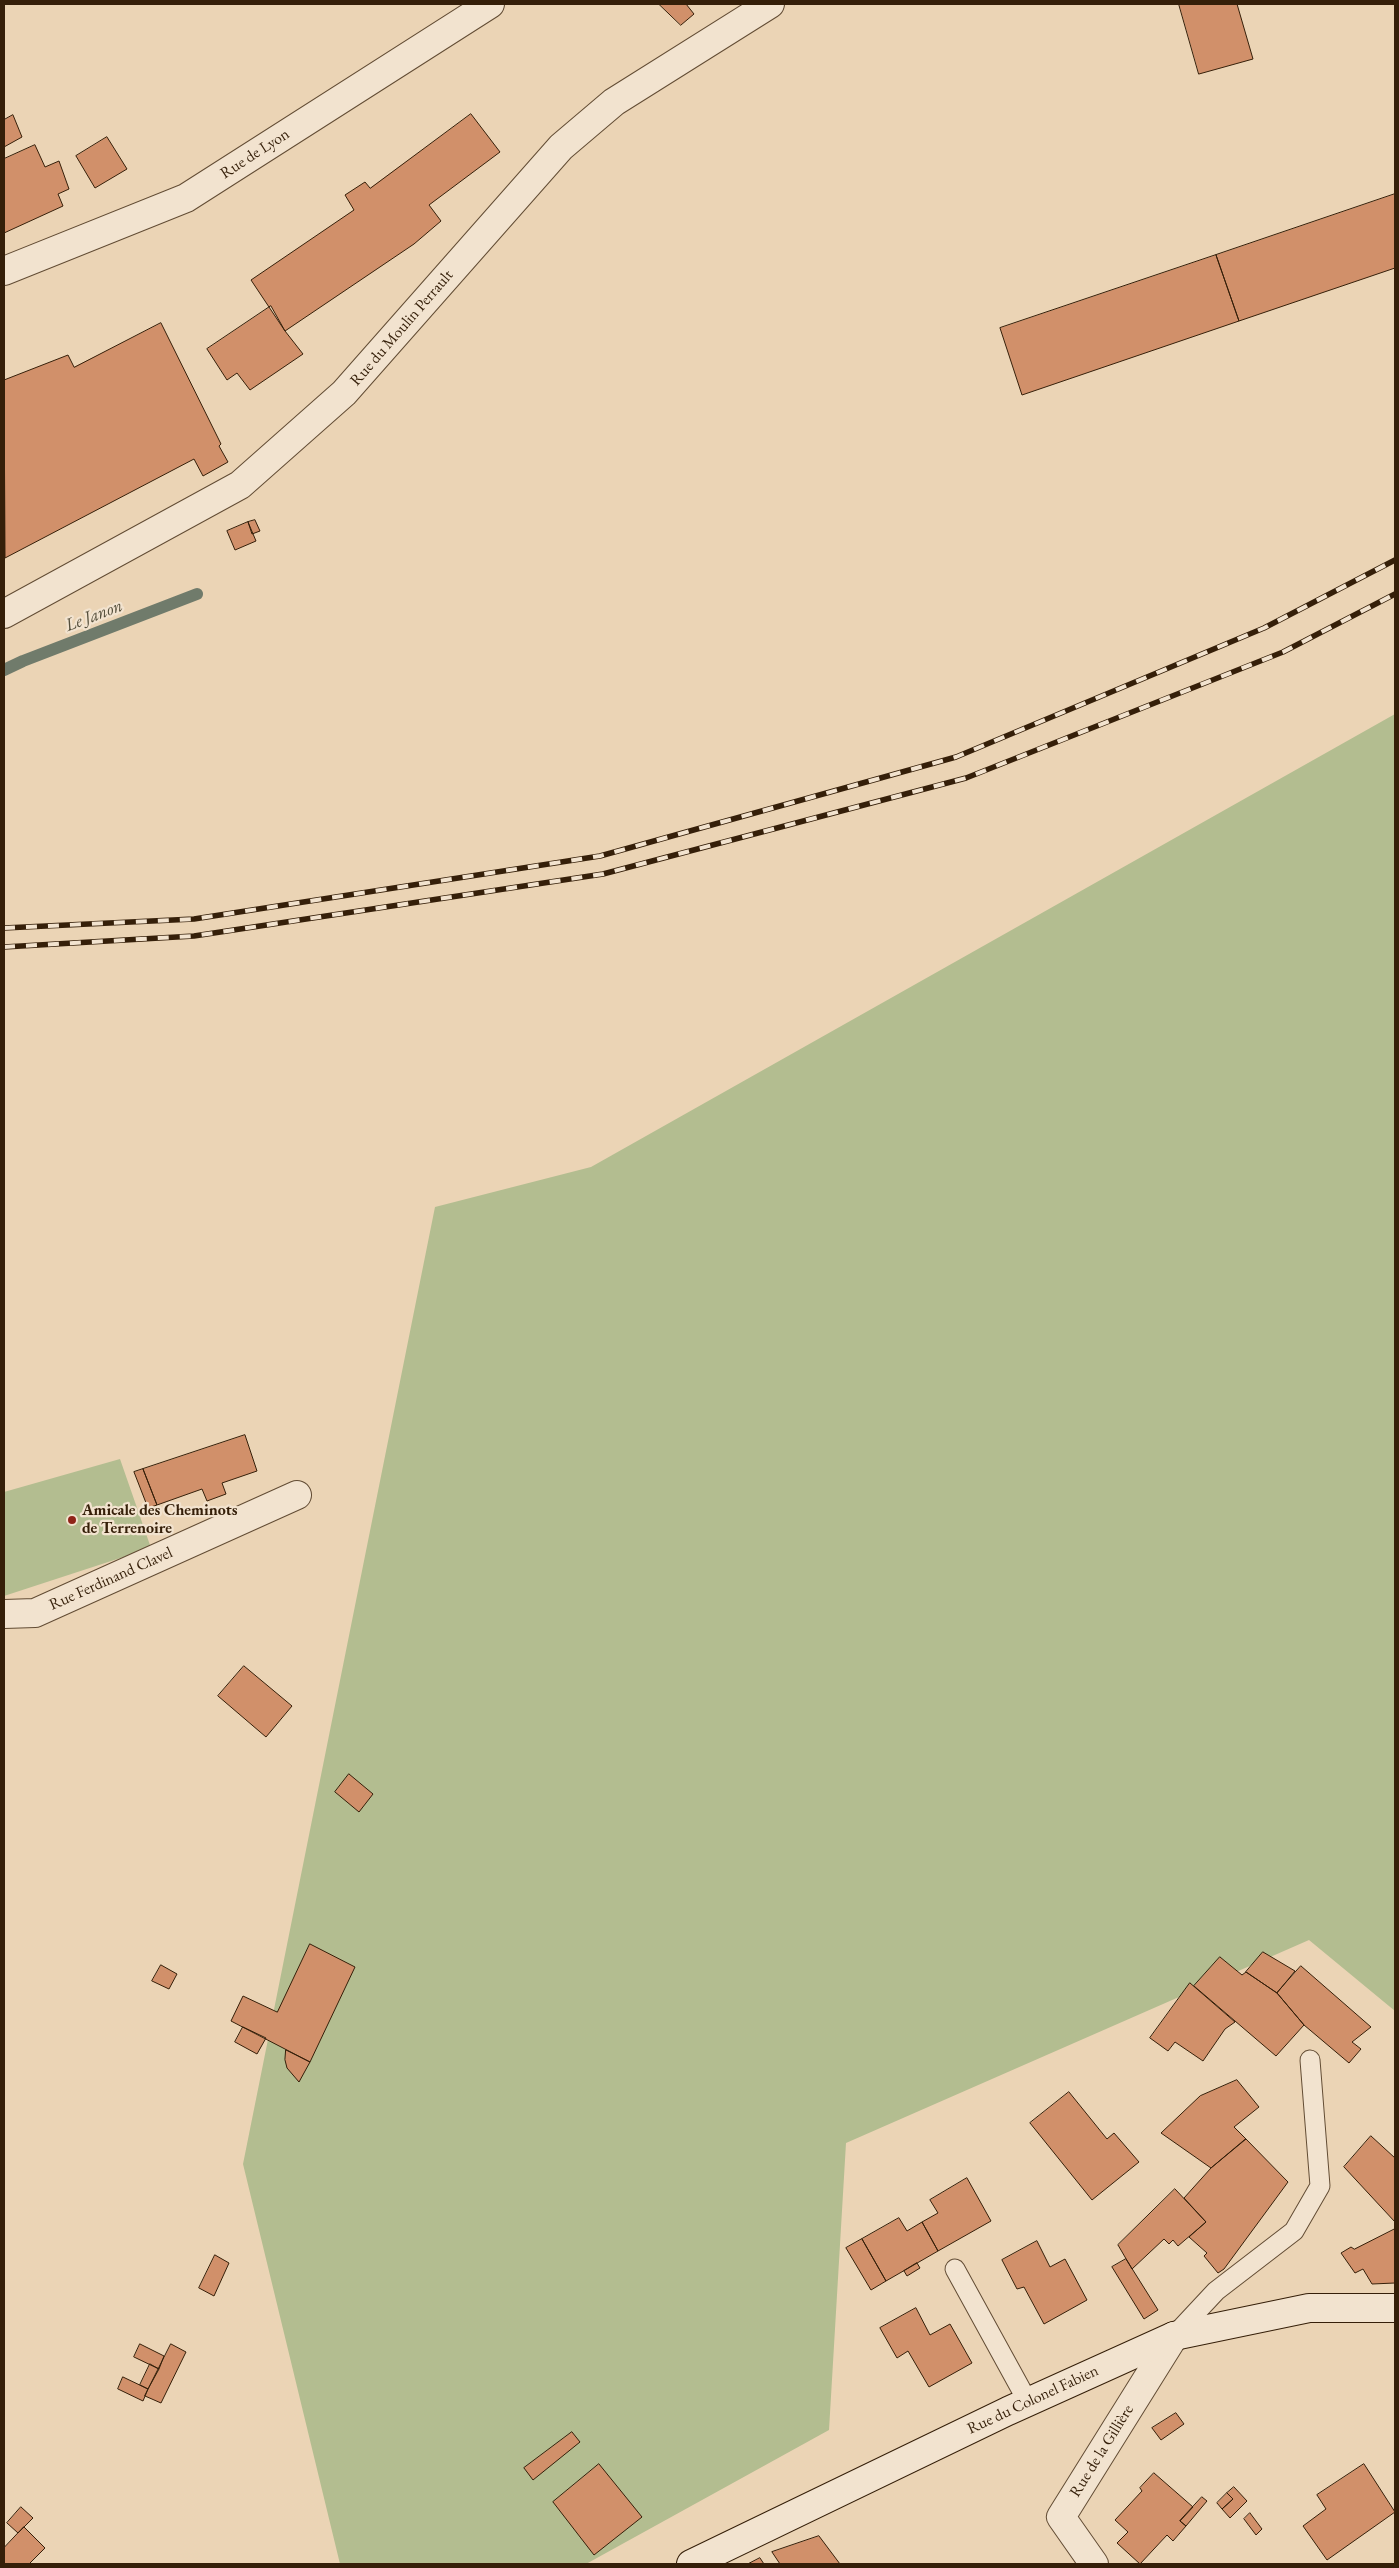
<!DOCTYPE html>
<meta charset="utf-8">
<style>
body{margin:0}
#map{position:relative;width:1399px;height:2568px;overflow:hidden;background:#ebd4b5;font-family:"EB Garamond",serif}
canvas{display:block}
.frame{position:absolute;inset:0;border:5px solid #351f09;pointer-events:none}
</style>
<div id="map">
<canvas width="1399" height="2568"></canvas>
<div class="frame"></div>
</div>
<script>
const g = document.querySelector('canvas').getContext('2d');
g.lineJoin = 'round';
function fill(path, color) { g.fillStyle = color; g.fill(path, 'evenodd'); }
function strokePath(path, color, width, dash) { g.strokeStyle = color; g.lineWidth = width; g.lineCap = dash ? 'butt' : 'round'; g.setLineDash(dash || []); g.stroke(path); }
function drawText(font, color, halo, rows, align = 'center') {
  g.font = font + ' "EB Garamond",serif'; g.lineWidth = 4.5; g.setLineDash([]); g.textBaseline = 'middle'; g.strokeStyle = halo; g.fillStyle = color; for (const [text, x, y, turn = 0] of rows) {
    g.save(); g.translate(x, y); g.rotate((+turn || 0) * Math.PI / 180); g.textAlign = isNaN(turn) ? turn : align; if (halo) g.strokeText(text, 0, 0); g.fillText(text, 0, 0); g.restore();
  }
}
fill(new Path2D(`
 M1395 714V2011L1309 1940 846 2143 829 2430 586 2564H340L243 2164 435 1207 591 1167Z
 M120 1459 151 1548 4 1596V1492Z`), '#b3bd90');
strokePath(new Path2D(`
 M4 670 23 661 197 594`), '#707b6b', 12);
const building = new Path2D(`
 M659 4H686L694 14 681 25Z
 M1179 4H1237L1253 59 1199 74Z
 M471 114 500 152 429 205 441 221 414 244 285 331 251 280 354 210 345 195 365 182 370 188Z
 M13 115 22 137 4 147V120Z
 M107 137 127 169 95 188 76 156Z
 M35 145 45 167 59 161 69 189 58 194 63 206 4 233V159Z
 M1395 194V268L1239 321 1216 255Z
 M1216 255 1239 321 1022 395 1000 328Z
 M271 306 285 331 303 354 250 390 237 373 227 380 207 349Z
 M161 323 221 444 219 446 228 462 203 476 194 459 5 558 4 380 68 355 74 367Z
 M255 520 260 531 252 534 248 522Z
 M248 522 256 541 235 550 227 531Z
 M245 1435 257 1471 222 1483 226 1494 207 1501 202 1489 157 1505 143 1469Z
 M143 1469 157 1505 148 1508 134 1472Z
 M244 1666 292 1706 266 1737 218 1696Z
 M349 1774 373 1794 359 1812 335 1792Z
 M310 1944 355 1967 310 2062 231 2021 243 1996 277 2012Z
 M1263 1952 1295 1971 1277 1993 1246 1972Z
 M1220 1957 1242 1975 1246 1972 1277 1993 1304 2025 1276 2056 1194 1986Z
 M161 1965 177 1974 169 1989 152 1981Z
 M1301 1966 1371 2027 1352 2042 1361 2049 1349 2063 1304 2025 1277 1993Z
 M1190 1983 1235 2022 1225 2029 1203 2061 1175 2042 1168 2051 1150 2038Z
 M243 2027 266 2038 257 2054 235 2042Z
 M286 2050 310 2062 299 2082 287 2068 285 2060Z
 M1237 2080 1259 2107 1234 2127 1246 2139 1211 2168 1161 2133 1200 2096Z
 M1069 2092 1107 2139 1114 2133 1139 2162 1092 2200 1030 2123Z
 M1371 2136 1395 2158V2222L1344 2167Z
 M1246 2139 1288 2182 1224 2269 1218 2273 1204 2256 1207 2253 1189 2237 1206 2222 1184 2198 1211 2168Z
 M967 2178 991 2221 938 2251 922 2222 938 2213 930 2200Z
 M1175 2189 1206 2222 1178 2246 1173 2240 1169 2244 1164 2239 1132 2269 1118 2245Z
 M899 2218 907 2231 922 2222 938 2251 886 2281 862 2239Z
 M1395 2229V2283L1372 2284 1363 2269 1355 2273 1341 2253 1351 2247 1354 2249Z
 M862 2239 886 2281 871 2290 846 2248Z
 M1037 2241 1050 2267 1065 2259 1087 2300 1044 2324 1024 2287 1017 2289 1002 2260Z
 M215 2255 229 2263 214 2296 199 2288Z
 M1126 2259 1158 2310 1144 2319 1112 2267Z
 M917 2263 920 2268 907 2276 904 2271Z
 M916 2308 930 2335 950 2324 972 2363 929 2387 908 2351 897 2358 880 2328Z
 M140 2344 164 2356 159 2369 134 2357Z
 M171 2344 186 2352 161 2403 145 2396Z
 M150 2364 159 2369 148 2389 140 2385Z
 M123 2377 148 2389 143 2401 118 2389Z
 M1176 2413 1184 2424 1161 2440 1152 2428Z
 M572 2432 580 2442 533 2480 524 2468Z
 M599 2464 642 2517 594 2555 553 2502Z
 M1364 2464 1395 2512 1327 2560 1303 2526 1326 2509 1317 2495Z
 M1154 2473 1193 2507 1180 2521 1186 2526 1173 2541 1167 2535 1140 2564 1117 2543 1128 2532 1115 2520 1142 2491 1140 2488Z
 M1234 2487 1247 2501 1230 2518 1222 2509 1233 2499 1227 2493Z
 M1227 2493 1233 2499 1222 2509 1217 2503Z
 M1202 2497 1207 2501 1186 2526 1180 2521Z
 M21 2507 33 2518 18 2533 7 2523Z
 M1250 2513 1262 2529 1256 2535 1244 2519Z
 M24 2527 45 2548 29 2564H4V2548Z
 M819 2536 840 2564H780L772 2552Z
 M760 2558 764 2564H748Z`);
fill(building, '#d1906a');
strokePath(building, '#351f09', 1);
const service = new Path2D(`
 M955 2269 1028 2402
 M1174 2336 1216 2291 1294 2231 1320 2186 1310 2060`);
const minor = new Path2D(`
 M4 614 240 485 344 393 561 147 614 102 770 4
 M4 1614 35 1613 297 1495
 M1094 2564 1061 2517 1174 2336`);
const tertiary = new Path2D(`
 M4 271 186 198 490 4`);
const secondary = new Path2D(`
 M691 2564 1008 2411 1174 2336 1309 2308H1395`);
strokePath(service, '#624c34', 21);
strokePath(minor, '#624c34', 30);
strokePath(tertiary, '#624c34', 30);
strokePath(secondary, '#351f09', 30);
strokePath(service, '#f2e3cf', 19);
strokePath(minor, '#f2e3cf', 28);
strokePath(tertiary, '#f2e3cf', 28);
strokePath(secondary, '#f2e3cf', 28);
const rail = new Path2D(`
 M4 928 194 919 600 856 956 757 1264 628 1395 560
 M4 947 194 936 603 874 966 778 1283 652 1395 594`);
strokePath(rail, '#351f09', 5.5);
strokePath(rail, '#f2e3cf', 4, [11]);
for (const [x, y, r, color] of [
 [72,1520,5,"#8f2418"]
]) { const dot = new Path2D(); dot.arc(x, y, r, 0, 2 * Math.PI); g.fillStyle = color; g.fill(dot); strokePath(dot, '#f2e3cf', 2); }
drawText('16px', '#351f09', '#f2e3cf', [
 ["Rue de Lyon",255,154,-33],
 ["Rue du Moulin Perrault",402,328,-49],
 ["Rue Ferdinand Clavel",111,1579,-24],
 ["Rue du Colonel Fabien",1033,2400,-25],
 ["Rue de la Gillière",1102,2451,-58]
]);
drawText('bold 16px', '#351f09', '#f2e3cf', [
 ["Amicale des Cheminots",82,1511],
 ["de Terrenoire",82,1529]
], 'left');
drawText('italic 18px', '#534d3a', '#f2e3cf', [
 ["Le Janon",94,616,-21]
]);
</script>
